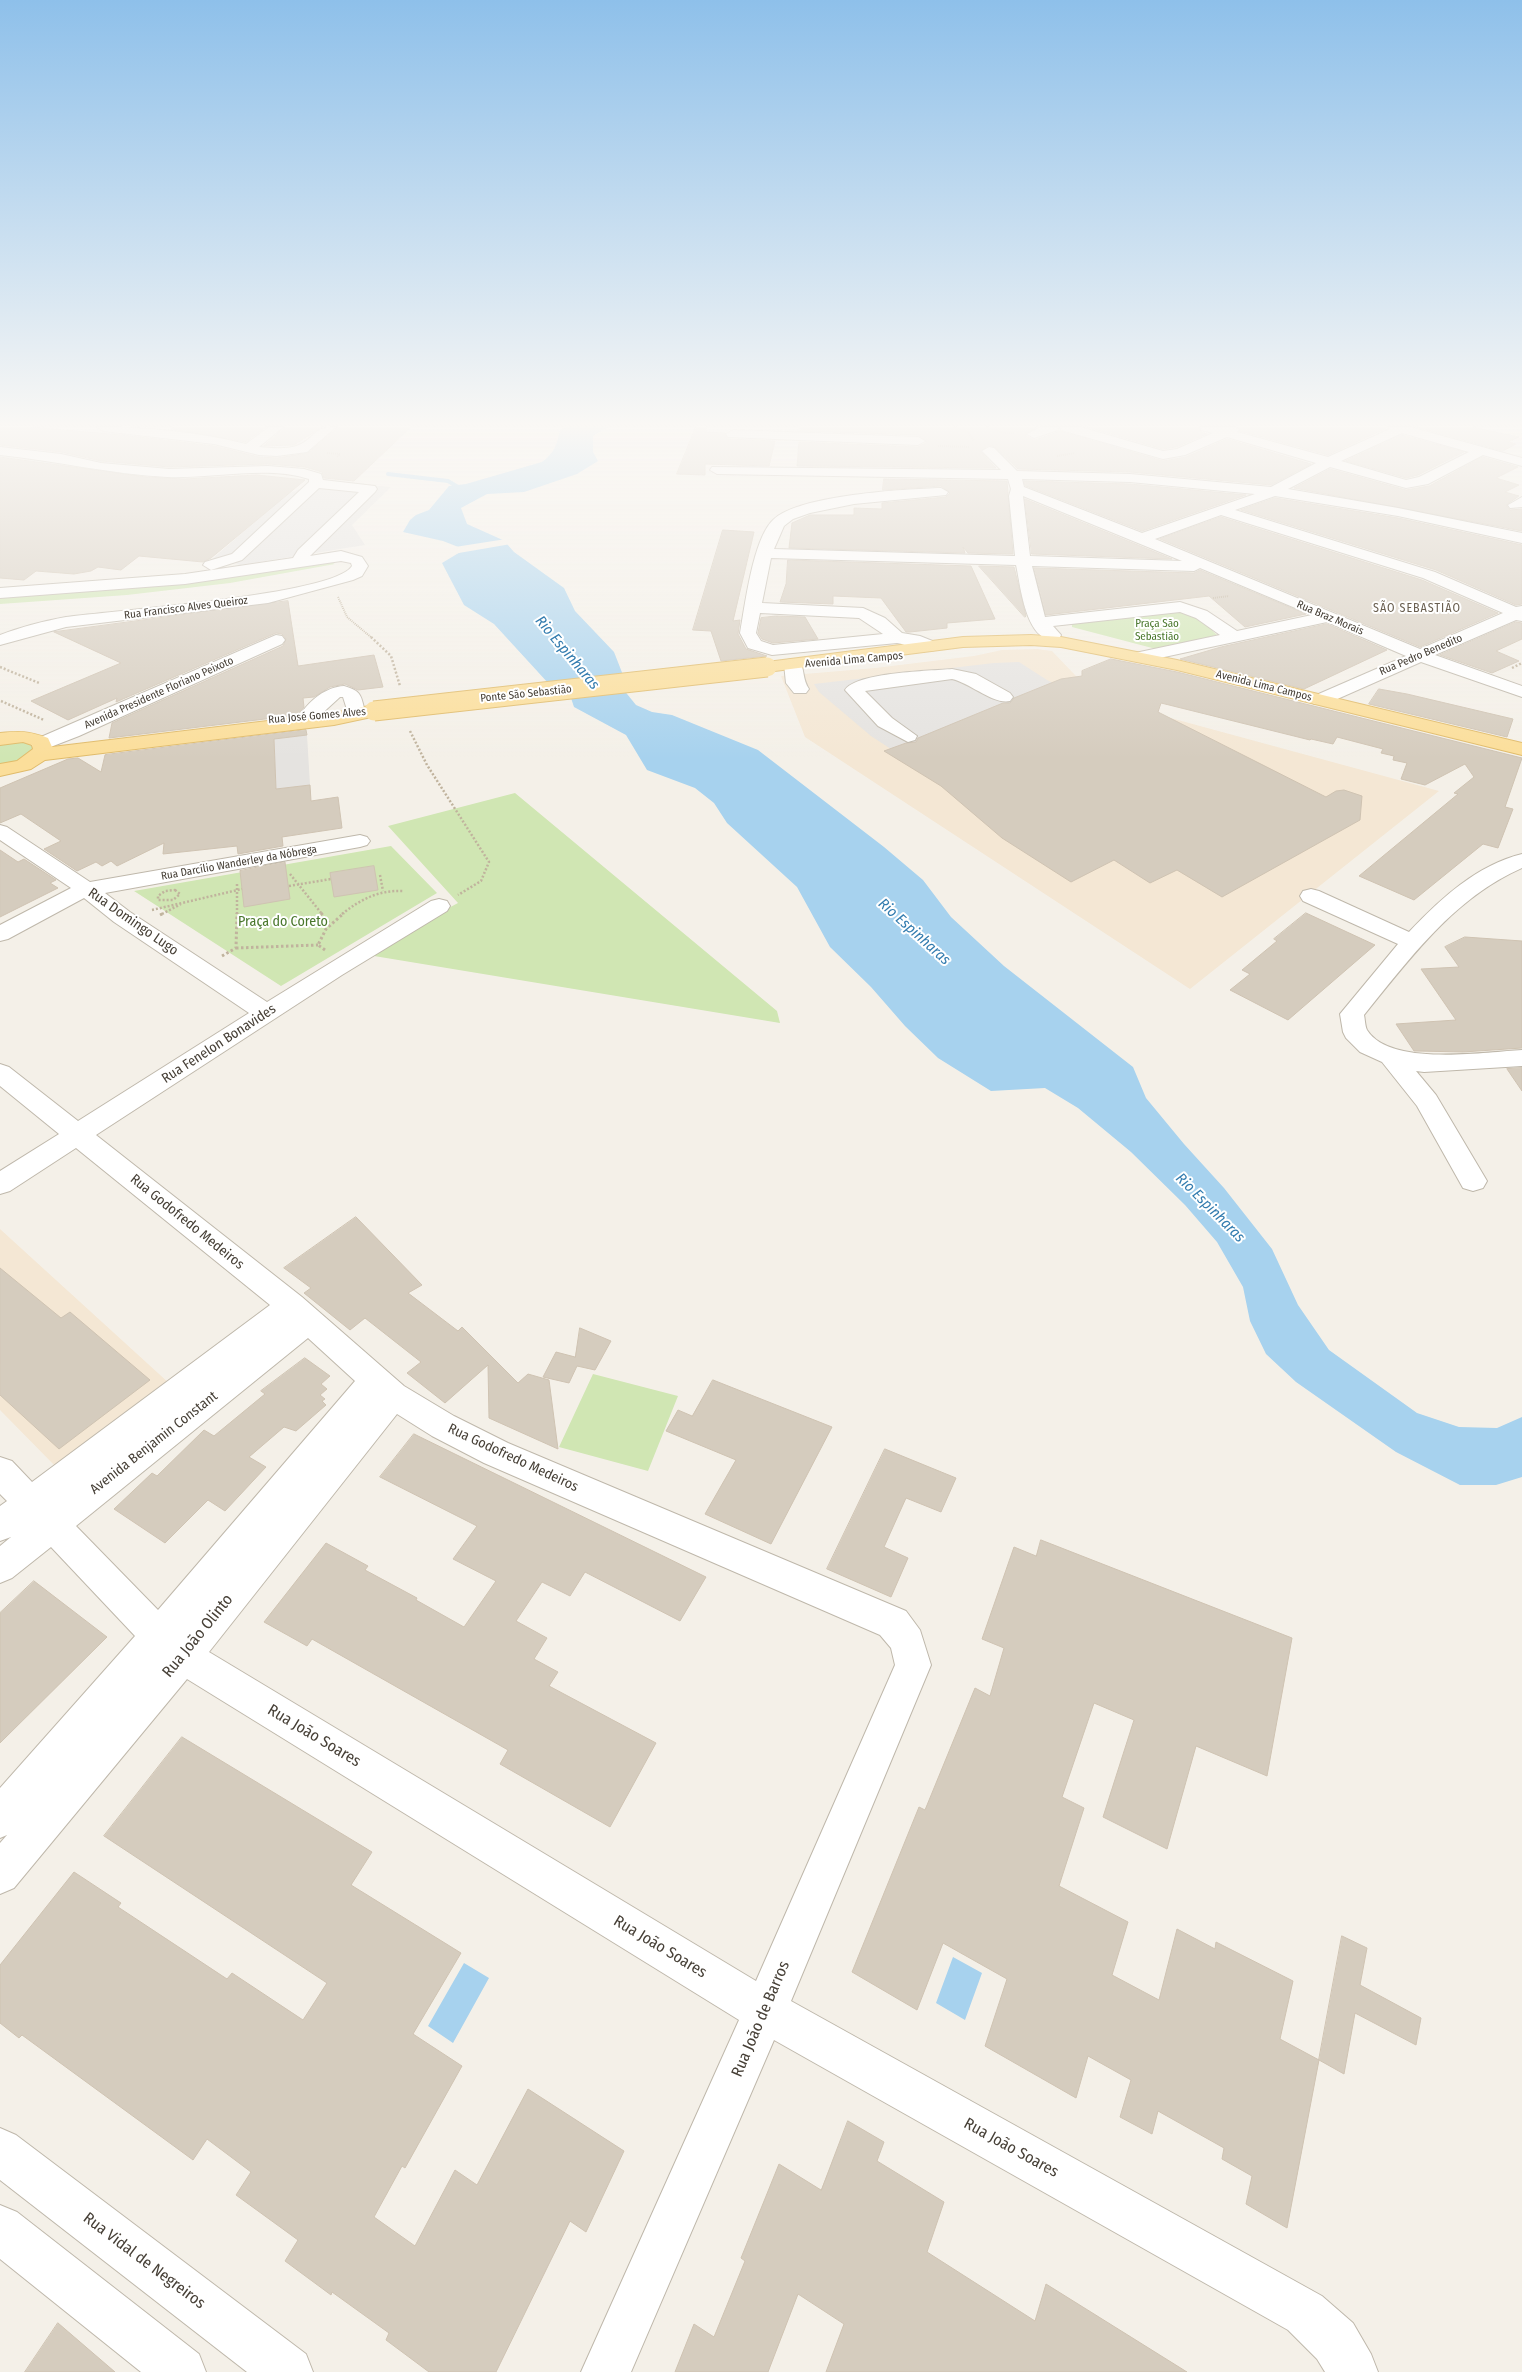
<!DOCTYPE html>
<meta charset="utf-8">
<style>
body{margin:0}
canvas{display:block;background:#f4f0e8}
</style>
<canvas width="1522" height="2372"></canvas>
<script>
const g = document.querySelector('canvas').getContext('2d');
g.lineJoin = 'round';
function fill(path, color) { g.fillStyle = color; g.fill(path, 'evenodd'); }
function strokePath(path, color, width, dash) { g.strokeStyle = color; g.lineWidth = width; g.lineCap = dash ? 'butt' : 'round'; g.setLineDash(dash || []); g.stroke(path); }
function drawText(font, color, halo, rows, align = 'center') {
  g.font = font + ' "Fira Sans Condensed",sans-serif'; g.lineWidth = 4; g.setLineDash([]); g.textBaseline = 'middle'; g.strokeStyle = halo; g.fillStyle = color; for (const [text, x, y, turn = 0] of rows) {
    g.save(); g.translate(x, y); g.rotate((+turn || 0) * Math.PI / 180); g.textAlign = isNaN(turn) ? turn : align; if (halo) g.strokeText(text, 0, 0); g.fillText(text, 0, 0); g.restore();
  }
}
fill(new Path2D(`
 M1037 649 1052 651 1097 698 1439 791 1190 989 805 737 781 676 875 668 974 656 1002 650Z
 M0 1229 170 1384 58 1469 0 1410Z`), '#f4e7d4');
fill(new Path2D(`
 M329 561 335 564 230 583 127 595 0 604V598L144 587Z
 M1181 609 1192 611 1217 635 1156 649 1072 627V624Z
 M23 741 32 744 34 748 26 759 0 766V743Z
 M515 793 777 1011 780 1023 362 954 458 903 388 826Z
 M391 846 437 893 281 986 134 891Z
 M593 1374 678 1396 648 1471 559 1447Z`), '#d0e6b3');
fill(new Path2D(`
 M320 481 391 487 352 525 365 545 240 565 229 561 211 560 287 494Z
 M1019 662 1047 680 1094 704 929 774 871 736 819 692 814 684 994 663Z
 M307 735 310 785 276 789 274 739Z`), '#e5e3e0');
fill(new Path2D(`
 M567 427H608L593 436V452L598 461 577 474 524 492 487 494 461 508 467 524 505 541 461 548 443 541 403 532 410 520 416 515 429 510 449 486 466 484 542 462C554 453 557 445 560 430Z
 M507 544 514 552 564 588 575 611 614 652 623 675 549 684 494 624 464 605 442 563 462 551Z
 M623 689 636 705 652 712 672 715 758 750 884 847 923 880 951 917 1004 966 1133 1067 1146 1098 1184 1144 1224 1188 1272 1249 1298 1305 1329 1350 1417 1413 1459 1427 1497 1428 1522 1417V1477L1496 1485H1460L1396 1452 1296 1382 1266 1354 1250 1321 1243 1287 1217 1242 1185 1205 1131 1152 1078 1108 1045 1088 991 1091 938 1058 905 1026 871 987 830 947 797 887 727 823 714 803 695 788 647 770 626 735 574 707 570 695Z
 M953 1957 982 1973 965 2020 936 2003Z
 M464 1963 489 1978 453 2043 428 2026Z`), '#a7d2ee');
fill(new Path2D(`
 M506 539 511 544 453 554 459 550 455 547Z`), '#f4f0e8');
strokePath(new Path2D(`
 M388 474 448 481 463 490`), '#a7d2ee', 4);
const building = new Path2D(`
 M0 427H30L123 435 214 446 259 457 277 458 308 453 338 427H411L354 481 324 478 322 472 305 467 268 464 169 467 101 461 61 452 0 445Z
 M174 427H266L246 442 171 429Z
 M285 427H322L294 445 264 446Z
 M696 427H706V432L725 433 728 439 775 441 769 466 705 464V475L677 474Z
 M801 427H1037L1025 435 1035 440 1060 431 1163 461 1186 457 1227 439 1311 464 1271 485 1130 472 1018 469 995 447 989 445 980 451 996 468 797 466 799 442 918 447 927 442 918 435 800 431Z
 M1087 427H1198L1201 432 1207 434 1176 447 1163 449Z
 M1238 427H1387V428L1328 455 1240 431Z
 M1417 427H1472L1519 437 1508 442 1516 444 1503 451Z
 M1402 435 1464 452 1418 475 1406 478 1346 461Z
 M0 457 146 477 184 479 257 475 305 480 211 558 203 562 139 556 121 570 98 567 91 571 74 574 36 571 24 580 0 578Z
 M1483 457 1518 467 1496 478 1519 485 1505 492 1519 496 1506 505 1510 510 1522 509V531L1294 488 1330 469 1406 490 1429 486Z
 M884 479 1007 481 1013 554 968 553 963 547 965 553 789 548 792 523 810 515H854V508L882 509V503L946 497 950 493 941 486 883 490Z
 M1024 481 1130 484 1246 495 1142 531 1026 486Z
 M1275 498 1398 518 1522 545V604L1516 605 1436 570 1241 510Z
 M1025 499 1172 559 1032 554Z
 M1221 517 1422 580 1498 613 1420 647 1160 539Z
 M723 530 754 532 733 621 740 620 738 634 746 649 767 656 721 661 711 631 693 630Z
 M788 560 971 566 995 619 947 623V628L910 632H906L881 598 833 596V604L780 602 786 584Z
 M979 566 1014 567 1026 616 1025 617Z
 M1034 568 1194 573 1200 570 1306 614 1245 627 1209 596 1046 615Z
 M288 601 298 666 374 655 383 687 358 690 345 684 330 687 314 697 303 698 304 707 298 715 109 738 112 723 283 646 286 639 282 634 276 633 116 702 117 698 68 720 31 701 121 663 54 632Z
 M776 616 805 617 818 639 773 643 762 639 758 633 761 618Z
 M1516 622 1522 623V639L1496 651 1519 661 1492 673 1440 655Z
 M1327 624 1387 650 1304 689 1180 659 1221 647Z
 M1111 659 1177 672 1522 758 1505 807 1513 809 1498 848 1483 844 1414 900 1359 876 1458 794 1454 793 1474 777 1465 764 1425 785 1401 779 1407 763 1393 760 1394 756 1381 753 1383 749 1337 737 1333 744 1311 739 1310 740 1161 703 1158 712 1326 797 1336 791 1344 790 1362 796 1360 820 1222 897 1177 870 1150 883 1114 860 1071 882 1002 838 941 786 884 751 906 743 916 742 918 738 1003 703H1010L1014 698 1061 679 1082 676V671Z
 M1379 689 1407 694 1513 719 1507 737 1369 704Z
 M306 730 307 735 274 739 276 789 310 785 311 801 338 797 342 828 282 837 283 846 238 854 237 846 163 854 164 843 117 866 111 861 102 866 96 862 77 871 44 849 61 841 21 814 0 823V788L68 759 78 758 101 772 105 755Z
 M0 850 18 862 24 859 56 880 50 883 58 888 0 917Z
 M285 862 290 899 244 907 240 871Z
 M374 866 378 890 334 897 330 873Z
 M1306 913 1375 945 1288 1020 1230 990 1250 974 1242 970 1277 941 1274 939Z
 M1465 937 1522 941V1048L1463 1052 1417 1051H1414L1396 1024 1456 1020 1421 969 1459 967 1445 947Z
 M1522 1068V1091L1507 1069Z
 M356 1217 422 1285 408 1293 458 1331 462 1327 518 1383 528 1374 549 1380 558 1449 489 1418 488 1365 445 1403 407 1373 421 1362 365 1318 350 1330 304 1293 311 1288 284 1268Z
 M0 1268 61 1318 70 1312 150 1380 59 1449 0 1395Z
 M580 1328 611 1341 595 1370 577 1366 569 1383 543 1377 556 1352 575 1357Z
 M305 1358 330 1376 321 1384 327 1389 320 1395 325 1399 322 1401 326 1405 296 1431 284 1427 249 1457 266 1467 225 1511 208 1500 165 1543 114 1509 152 1473 157 1476 204 1430 214 1436 265 1394 261 1391Z
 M713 1380 832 1427 771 1544 705 1514 736 1460 666 1431 678 1410 692 1416Z
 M414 1434 706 1577 680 1621 585 1572 570 1596 542 1582 516 1621 547 1638 534 1659 558 1672 549 1686 656 1743 610 1827 500 1764 508 1750 312 1639 307 1646 264 1622 326 1543 368 1566 365 1570 417 1598 416 1600 464 1627 496 1581 453 1559 477 1526 380 1477Z
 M885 1449 956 1478 941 1512 906 1498 884 1547 908 1558 891 1597 827 1569Z
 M1041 1540 1292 1638 1267 1776 1196 1746 1167 1849 1103 1817 1134 1720 1094 1703 1062 1797 1084 1808 1059 1886 1128 1922 1112 1975 1159 2000 1177 1929 1215 1949 1216 1942 1293 1981 1280 2039 1319 2060 1287 2228 1246 2204 1252 2176 1222 2159 1224 2148 1158 2111 1152 2134 1120 2117 1131 2080 1088 2056 1076 2098 985 2046 1007 1979 943 1943 917 2010 852 1972 919 1807 925 1810 975 1688 990 1696 1004 1648 982 1639 1014 1547 1036 1556Z
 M34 1581 107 1637 0 1743V1613Z
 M182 1737 372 1852 351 1885 461 1953 413 2034 462 2066 405 2168 402 2166 374 2217 415 2246 455 2170 477 2185 528 2089 624 2151 586 2232 570 2221 496 2372H429L386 2340 389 2333 332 2292 331 2295 285 2261 298 2240 236 2195 251 2172 207 2139 193 2160 22 2035 19 2038 0 2023V1965L74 1872 121 1903 118 1907 227 1979 232 1973 303 2020 327 1983 104 1836Z
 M1342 1936 1367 1948 1360 1985 1421 2018 1416 2045 1355 2013 1344 2074 1319 2060Z
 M848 2121 884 2142 877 2161 944 2202 927 2252 1035 2321 1046 2284 1187 2372H826L844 2324 798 2294 768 2372H675L694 2324 714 2337 745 2261 741 2258 779 2164 821 2190Z
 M58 2323 115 2372H25Z`);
fill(building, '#d5ccbe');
strokePath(building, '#cfc3b2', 1);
const minor = new Path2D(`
 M97 427C147 427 197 432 246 444L269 427H283L259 447C271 448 288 450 299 445 317 437 312 427 336 427L307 452 277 456 259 455 214 444 103 431Z
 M1041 427H1059L1058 430 1034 438 1027 434Z
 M1060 427H1080L1163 451 1177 449 1213 433 1201 430 1200 427H1235L1239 430 1237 432 1328 457 1390 429 1389 427H1410L1522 458V466L1483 455 1428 484 1406 488 1330 467 1288 489 1398 508 1522 533V543L1398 516 1275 496 1235 510 1435 572 1516 607 1522 606V621L1516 620 1435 655 1522 686V697L1421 662 1326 704H1314L1311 700 1314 696 1406 656 1327 622 1141 662 1135 661 1132 657 1135 653 1220 635 1196 618 1180 612 1053 626 1061 635 1059 639C1026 647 1021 587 1016 565L771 558 762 603 863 608 885 618 902 633 920 636 935 642 938 646 935 650C923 653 909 645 897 643L772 655 748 648 740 633C745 605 753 539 773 520 798 495 905 489 941 488L948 492 946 495 854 504 810 513 793 519 784 526 774 549 1015 556 1009 496 1011 489 1008 479 717 474 710 470 712 467 1001 470 982 451 989 447 994 448 1017 471 1130 474 1271 487 1316 463 1227 437 1185 455 1163 459 1061 430ZM1402 433 1469 452 1419 477 1406 480 1341 461ZM1022 479 1130 482 1255 494 1142 533 1024 487ZM1023 496 1182 561 1030 556ZM1221 515 1423 578 1503 613 1420 649 1155 539ZM1032 566 1194 571 1200 568 1312 615 1237 631 1207 611 1180 602 1045 617ZM760 613 859 618 883 634 773 645 761 641 756 633Z
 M733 430 918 437 925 441 918 445 728 437 726 434Z
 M0 447 61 454 101 463 169 469 268 466 304 469 321 474 323 480 375 486 377 489 375 492 310 556 341 551 362 557 368 566 362 576 353 580 268 603 66 627 0 645V635C21 627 44 621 66 617 109 611 335 595 352 566L351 563 341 561 185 584 0 598V588L185 574 293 558 298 550 359 492 319 488 242 560 211 570 203 565 205 562 232 554 309 482V479C267 465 211 479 167 477 111 474 56 461 0 455Z
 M1522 497V507L1510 508 1508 505Z
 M276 635 282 636 285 640 282 644 79 736 48 748H34L31 744 34 740Z
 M793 659 799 660C805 669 802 679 809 689L806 693H794L786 683 784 664 787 660Z
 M952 669 976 674 1010 693 1013 697 1010 701C994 705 970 683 952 679L865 691 892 718 917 736 915 740 908 742 878 726 845 690C857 672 930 671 952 669Z
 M344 686C362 691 361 696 365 712L363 716H349L343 697H340L316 719H302L300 715C310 700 326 687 344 686Z
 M0 825 7 827 90 882 360 835 367 837 370 841 367 845 360 847 105 893 130 912 267 1002 431 901 439 899 447 901 450 906 447 911 342 975 96 1135 302 1297 404 1386 454 1416 508 1443 906 1611 920 1630 931 1665 791 2001 1322 2296 1353 2323 1371 2354 1378 2372H1325L1317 2359 1288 2330 774 2040 631 2372H581L739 2020 187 1679 14 1888 0 1894V1843L7 1835 0 1838V1788L135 1636 51 1547 12 1578 0 1583V1546L11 1537 0 1541V1506L7 1501 0 1494V1457L12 1461 32 1482 270 1305 76 1148 10 1191 0 1194V1171L59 1134 0 1086V1064L9 1067 78 1121 249 1013 114 922 84 898 8 939 0 941V925L71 888 0 840ZM308 1338 355 1381 158 1610 76 1526ZM397 1414 432 1436 484 1463 880 1635 891 1648 895 1665 756 1981 209 1652Z
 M1522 854V868C1454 898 1410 958 1364 1015 1365 1019 1365 1026 1367 1030 1390 1067 1485 1052 1522 1050V1066L1424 1072 1416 1071 1436 1095 1487 1181 1483 1188 1473 1191 1463 1188 1417 1106 1382 1062 1360 1052 1346 1038 1343 1032 1340 1014 1398 944 1303 901 1300 896 1303 891 1311 889 1319 891 1409 932C1440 899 1477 865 1522 854Z
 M0 2128 16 2135 306 2354 313 2372H247L0 2180Z
 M0 2205 17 2212 199 2354 206 2372H141L0 2259Z`);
const major = new Path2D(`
 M1031 635 1061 637 1177 660 1522 743V755L1177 670 1061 647 1031 645 963 647 767 672 761 671 758 667 761 663 767 662 963 637Z
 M374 705 381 707 383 711 381 715 334 725 45 760 31 769 0 776V764L17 761 33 749 32 745 23 742 0 745V733C20 731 28 731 48 738L52 747 334 713Z`);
strokePath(minor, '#bfb8ab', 2);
strokePath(major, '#e0bb6a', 2);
strokePath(new Path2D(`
 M954 427 968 432 974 441
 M986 427 1004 433H1014
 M938 446 970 447
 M327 453 340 454 337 457
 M1057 456 1075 453
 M338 597 347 617 372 638
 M1213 598 1229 596`), '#c0b39d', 2, [1, 1]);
strokePath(new Path2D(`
 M371 637 391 656 400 686
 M0 667 39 683
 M1512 668 1522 663
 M1 701 44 720
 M410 731 427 765 489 862 481 881 458 895
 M290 874 322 914
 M380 875 383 891
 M289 886 331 879
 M175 890 180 894 173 900H158V896L165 891Z
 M152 910 242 889
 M162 914 181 904
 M237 914V883
 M342 914C361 899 379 890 403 891`), '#c0b39d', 2.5, [2, 2]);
strokePath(new Path2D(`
 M321 913 330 924
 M160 915 164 913
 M236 948 318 945
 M325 950 318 945 326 929 344 913
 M222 956 236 948 237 913`), '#c0b39d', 3, [2.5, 2.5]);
fill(minor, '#fff');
fill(major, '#fbde9a');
const majorBridge = new Path2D(`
 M374 711 767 667`);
strokePath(majorBridge, '#e0bb6a', 21, []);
strokePath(majorBridge, '#fbde9a', 19);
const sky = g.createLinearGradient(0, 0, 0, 759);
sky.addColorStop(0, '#8ec0ea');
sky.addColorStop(0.56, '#faf8f5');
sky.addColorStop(1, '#faf8f500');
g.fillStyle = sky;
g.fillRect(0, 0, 1522, 759);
drawText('11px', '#474037', '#fff', [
 ["Rua Francisco Alves Queiroz",186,608,-7],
 ["Rua Braz Morais",1330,618,23],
 ["Rua Pedro Benedito",1421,655,-23],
 ["Avenida Lima Campos",854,660,-5],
 ["Avenida Lima Campos",1264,686,14],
 ["Avenida Presidente Floriano Peixoto",159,693,-24],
 ["Ponte São Sebastião",526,694,-6],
 ["Rua José Gomes Alves",317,716,-5],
 ["Rua Darcílio Wanderley da Nóbrega",239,863,-10]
]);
drawText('11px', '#49772c', '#fff', [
 ["Praça São",1157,624],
 ["Sebastião",1157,637]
]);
g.letterSpacing = '1px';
drawText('12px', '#695e4f', '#fff', [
 ["SÃO SEBASTIÃO",1417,609]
]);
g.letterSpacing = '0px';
drawText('14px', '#474037', '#fff', [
 ["Rua Domingo Lugo",133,922,35],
 ["Rua Fenelon Bonavides",219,1044,-33],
 ["Rua Godofredo Medeiros",187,1222,39],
 ["Avenida Benjamin Constant",154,1443,-38],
 ["Rua Godofredo Medeiros",513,1458,25]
]);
drawText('14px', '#49772c', '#fff', [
 ["Praça do Coreto",283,922]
]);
drawText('italic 15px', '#337caf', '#fff', [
 ["Rio Espinharas",567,653,50],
 ["Rio Espinharas",914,932,42],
 ["Rio Espinharas",1210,1208,45]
]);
drawText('16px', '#474037', '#fff', [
 ["Rua João Olinto",198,1636,-51],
 ["Rua João Soares",314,1736,31],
 ["Rua João Soares",660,1947,31],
 ["Rua João de Barros",761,2019,-67],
 ["Rua João Soares",1011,2148,29],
 ["Rua Vidal de Negreiros",144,2261,37]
]);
</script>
